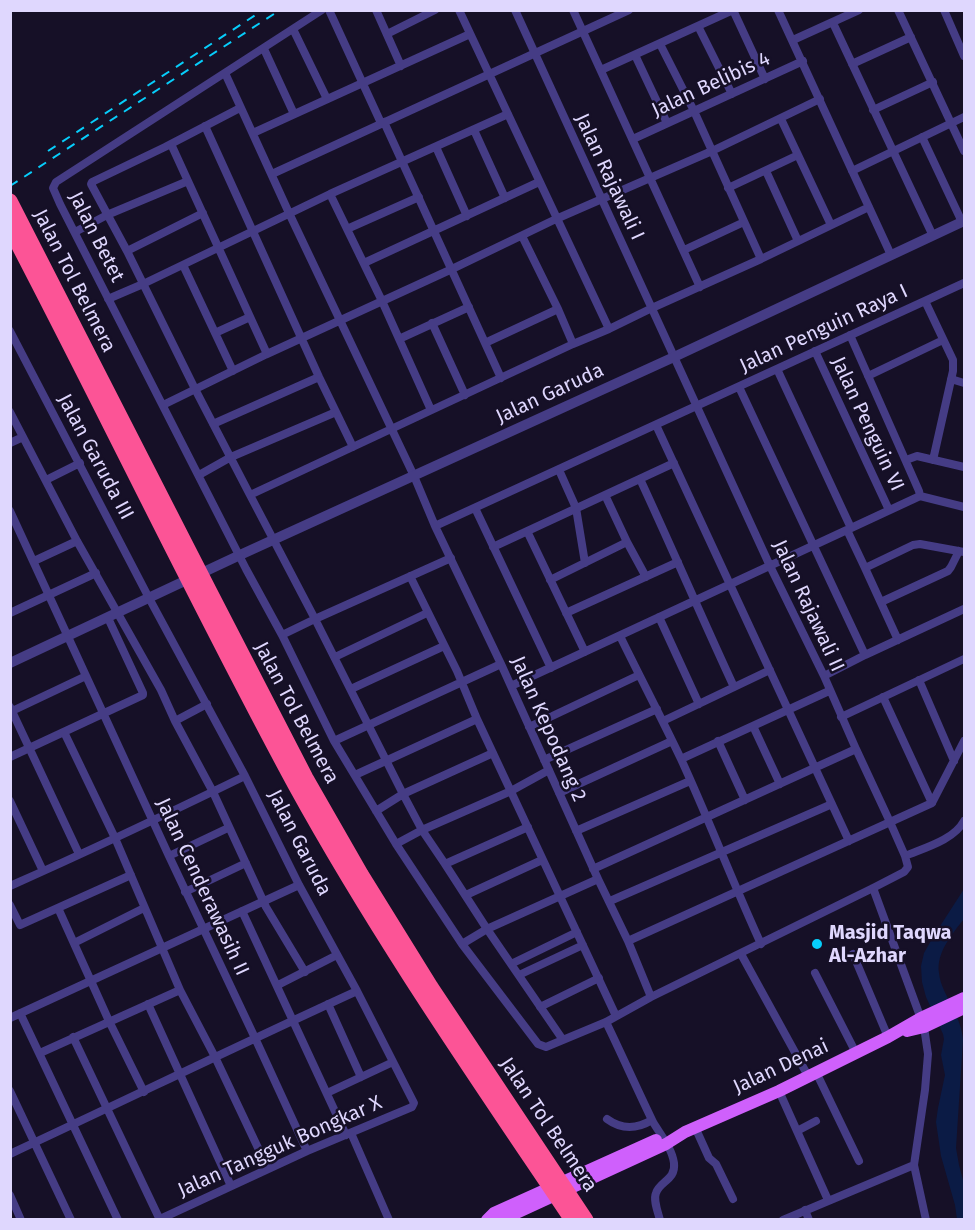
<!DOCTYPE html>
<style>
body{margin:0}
#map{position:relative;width:975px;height:1230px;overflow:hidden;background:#161027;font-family:"Fira Sans",sans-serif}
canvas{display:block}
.frame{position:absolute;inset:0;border:12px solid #dfd7fe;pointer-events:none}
</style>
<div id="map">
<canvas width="975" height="1230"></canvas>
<div class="frame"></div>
</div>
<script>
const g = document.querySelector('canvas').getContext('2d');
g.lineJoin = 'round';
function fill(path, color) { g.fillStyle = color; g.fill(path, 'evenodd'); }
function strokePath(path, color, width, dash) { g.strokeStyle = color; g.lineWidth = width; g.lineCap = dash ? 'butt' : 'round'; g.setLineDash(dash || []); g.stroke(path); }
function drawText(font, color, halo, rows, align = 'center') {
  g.font = font + ' "Fira Sans",sans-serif'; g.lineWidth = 5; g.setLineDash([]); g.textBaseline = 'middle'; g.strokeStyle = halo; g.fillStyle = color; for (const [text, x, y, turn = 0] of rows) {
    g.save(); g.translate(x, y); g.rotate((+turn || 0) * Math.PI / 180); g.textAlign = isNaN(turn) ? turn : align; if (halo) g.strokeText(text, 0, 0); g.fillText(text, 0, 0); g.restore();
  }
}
fill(new Path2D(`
 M964 889V919C952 934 936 953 939 973 940 985 948 998 953 1008 958 1019 962 1028 963 1040L956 1148 959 1165 964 1184V1219H957L955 1205 941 1156 936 1122 938 1108 945 1075 941 1055 944 1039 943 1034 926 997 922 982 921 966 924 953 933 937Z`), '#0b1b45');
strokePath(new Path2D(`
 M322 10 56 182 53 188 60 204 246 569 282 635 334 741 396 844 462 944 538 1044 546 1047 606 1022 651 997 873 888 904 872 908 867 905 856 890 822 856 749 824 676 770 566 515 10
 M329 10 381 123
 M376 10 401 66
 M459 10 609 329
 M573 10 700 287
 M733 10 765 79
 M778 10 891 255
 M898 10 964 151
 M944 10 964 56
 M833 23 933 236
 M698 26 732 94
 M293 29 327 99
 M387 34 435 10
 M793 40 859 10
 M660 44 694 111 761 259
 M264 49 294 114
 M635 55 667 123
 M852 64 911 37
 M601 70 733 10
 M225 73 289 213 414 476 435 526 501 664 598 879 628 941 651 997
 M240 108 165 147 92 182 91 184 127 251 195 389 250 495 573 344 609 329 652 308 761 259 869 207
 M873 110 933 82
 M781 119 831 225
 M384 122 501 378
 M205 126 319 377 353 447
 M474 130 505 198
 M253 133 470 34
 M922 137 962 222
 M633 139 803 61
 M171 144 267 354
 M436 147 467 216
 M766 171 798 241
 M852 171 964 117
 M272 174 629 10
 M728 188 798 155
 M330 194 382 301 431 410
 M347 229 419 197
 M75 232 107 215 188 181
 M522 236 558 309 573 344
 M684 250 744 222
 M127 251 203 213
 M364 263 539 182
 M183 265 233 371
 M108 299 143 284 330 194 508 114
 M925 301 953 360V371L933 460
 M432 323 465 395
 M10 331 149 598 245 776 299 885 357 991 414 1103 412 1107 307 1151 158 1220
 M215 333 250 317
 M399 339 469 307
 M485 343 558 309
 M815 351 889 510
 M777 369 851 528
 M868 376 943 340
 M951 379 964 383
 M739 387 865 655
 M163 405 267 354 452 269 556 219 712 151 820 99
 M10 412 77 541 161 690 175 721
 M213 424 319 377
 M656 425 849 841
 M10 443 23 437
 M906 460 917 456 964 467
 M559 470 576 508 585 563
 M199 475 231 457 336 412
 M640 479C672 548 702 618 734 687
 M46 480 80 463
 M250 495 315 619 403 794 422 830 445 864 528 827
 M920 496 964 507
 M475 508 551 668
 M10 511 169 856 255 1038 307 1151
 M435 526 964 283
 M847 530 865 568 913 545 920 544 964 552
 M527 531 585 652
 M627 542 646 577
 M493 547 674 463
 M34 561 77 541
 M865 568 898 640
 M410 576 457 671 477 719 616 1016
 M550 580 627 542 605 495
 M881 602 948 571 951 567 959 551
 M10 613 96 573
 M566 613 678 562
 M659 617 699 704
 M282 635 315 619 451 558
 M620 636C640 677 661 717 681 759 709 820 733 883 761 944
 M335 657 427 613
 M824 676 865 655 964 609
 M919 680 954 761
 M511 686 920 496 919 491 850 335
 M351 689 444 646
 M883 697 932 803
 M207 704 175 721 213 792 266 907 305 972
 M10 707 79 854
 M10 712 86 676
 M841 717 964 659
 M663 721 770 670
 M753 726 780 784
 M529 727 639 675
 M64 732 115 838 180 990 215 1057 268 1169
 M334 741 501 664
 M718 741 745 800
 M10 757 143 695V693L108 618
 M681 759 829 691
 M544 760 657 709
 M355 775 477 719
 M559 793 672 741
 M10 801 43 871
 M376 811 403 794 493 753
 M576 831 690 781
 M396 844 422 830 511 791 549 770
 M169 856 228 828
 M905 856C924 848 954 840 964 821
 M445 864 487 929 563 1040
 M593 869 856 749
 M10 886C89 851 167 814 245 776
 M873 888 924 1027 928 1054 925 1090 914 1165 926 1220
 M185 892 246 863
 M466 895 542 860
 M610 901 832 804
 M10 905 20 925 131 875
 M58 908 109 1021 144 1092
 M242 911 346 1135
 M628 941 932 803 964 741
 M74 943 144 908
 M462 944 487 929 598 879
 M741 954 808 1076
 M853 954 888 1037
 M511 964 577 932
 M815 973 856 1053
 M519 975 583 945
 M278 985 337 955
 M148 1004 231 1186
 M328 1004 361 1077
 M540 1007 599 978
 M20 1013 118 1220
 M10 1018 299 885
 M606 1022C622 1055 637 1089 653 1122 660 1134 672 1148 674 1163 676 1180 660 1181 656 1193 653 1200 658 1212 660 1220
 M73 1037 160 1220
 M40 1053 180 990
 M816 1072 859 1161
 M10 1091 71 1220
 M779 1091 828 1200
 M327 1093 393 1062
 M607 1119C622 1130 637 1129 652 1120
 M695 1127 709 1158 716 1164 733 1199
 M797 1131 816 1121
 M351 1133 389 1220
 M10 1154C126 1100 241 1044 357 991
 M10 1195 21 1220
 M805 1210 809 1220
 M783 1220 914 1165`), '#453c85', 8);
strokePath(new Path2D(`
 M10 663 240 555 674 357 964 221`), '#453c85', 10);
strokePath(new Path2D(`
 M907 1031 924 1027 964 1008
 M487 1220 494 1213 656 1140
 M501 1220 666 1144 685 1132 779 1091 888 1037 921 1018 964 998`), '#cf60fc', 12);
strokePath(new Path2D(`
 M10 201 210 592 306 778 361 874 431 987 586 1220
 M10 229C107 414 196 602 295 785 378 936 476 1077 572 1220`), '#fc5496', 15);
strokePath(new Path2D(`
 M48 151 263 10
 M10 186 280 10`), '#07cdfa', 2, [9, 8]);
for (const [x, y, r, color] of [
 [817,944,6,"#07cdfa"]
]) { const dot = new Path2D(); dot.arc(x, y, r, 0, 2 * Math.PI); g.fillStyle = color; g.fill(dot); strokePath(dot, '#161027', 2); }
drawText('20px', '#dfd7fe', '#161027', [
 ["Jalan Belibis 4",711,85,-25],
 ["Jalan Rajawali I",609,177,65],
 ["Jalan Betet",96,237,63],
 ["Jalan Tol Belmera",74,281,63],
 ["Jalan Penguin Raya I",824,329,-25],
 ["Jalan Garuda",550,394,-25],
 ["Jalan Penguin VI",867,424,65],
 ["Jalan Garuda III",95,457,62],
 ["Jalan Rajawali II",808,606,65],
 ["Jalan Tol Belmera",296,713,62],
 ["Jalan Kepodang 2",548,729,66],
 ["Jalan Garuda",299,843,63],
 ["Jalan Cenderawasih II",202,887,65],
 ["Jalan Denai",781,1067,-25],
 ["Jalan Tol Belmera",548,1125,56],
 ["Jalan Tangguk Bongkar X",280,1147,-24]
]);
drawText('bold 20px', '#dfd7fe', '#161027', [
 ["Masjid Taqwa",829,933],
 ["Al-Azhar",829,956]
], 'left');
</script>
